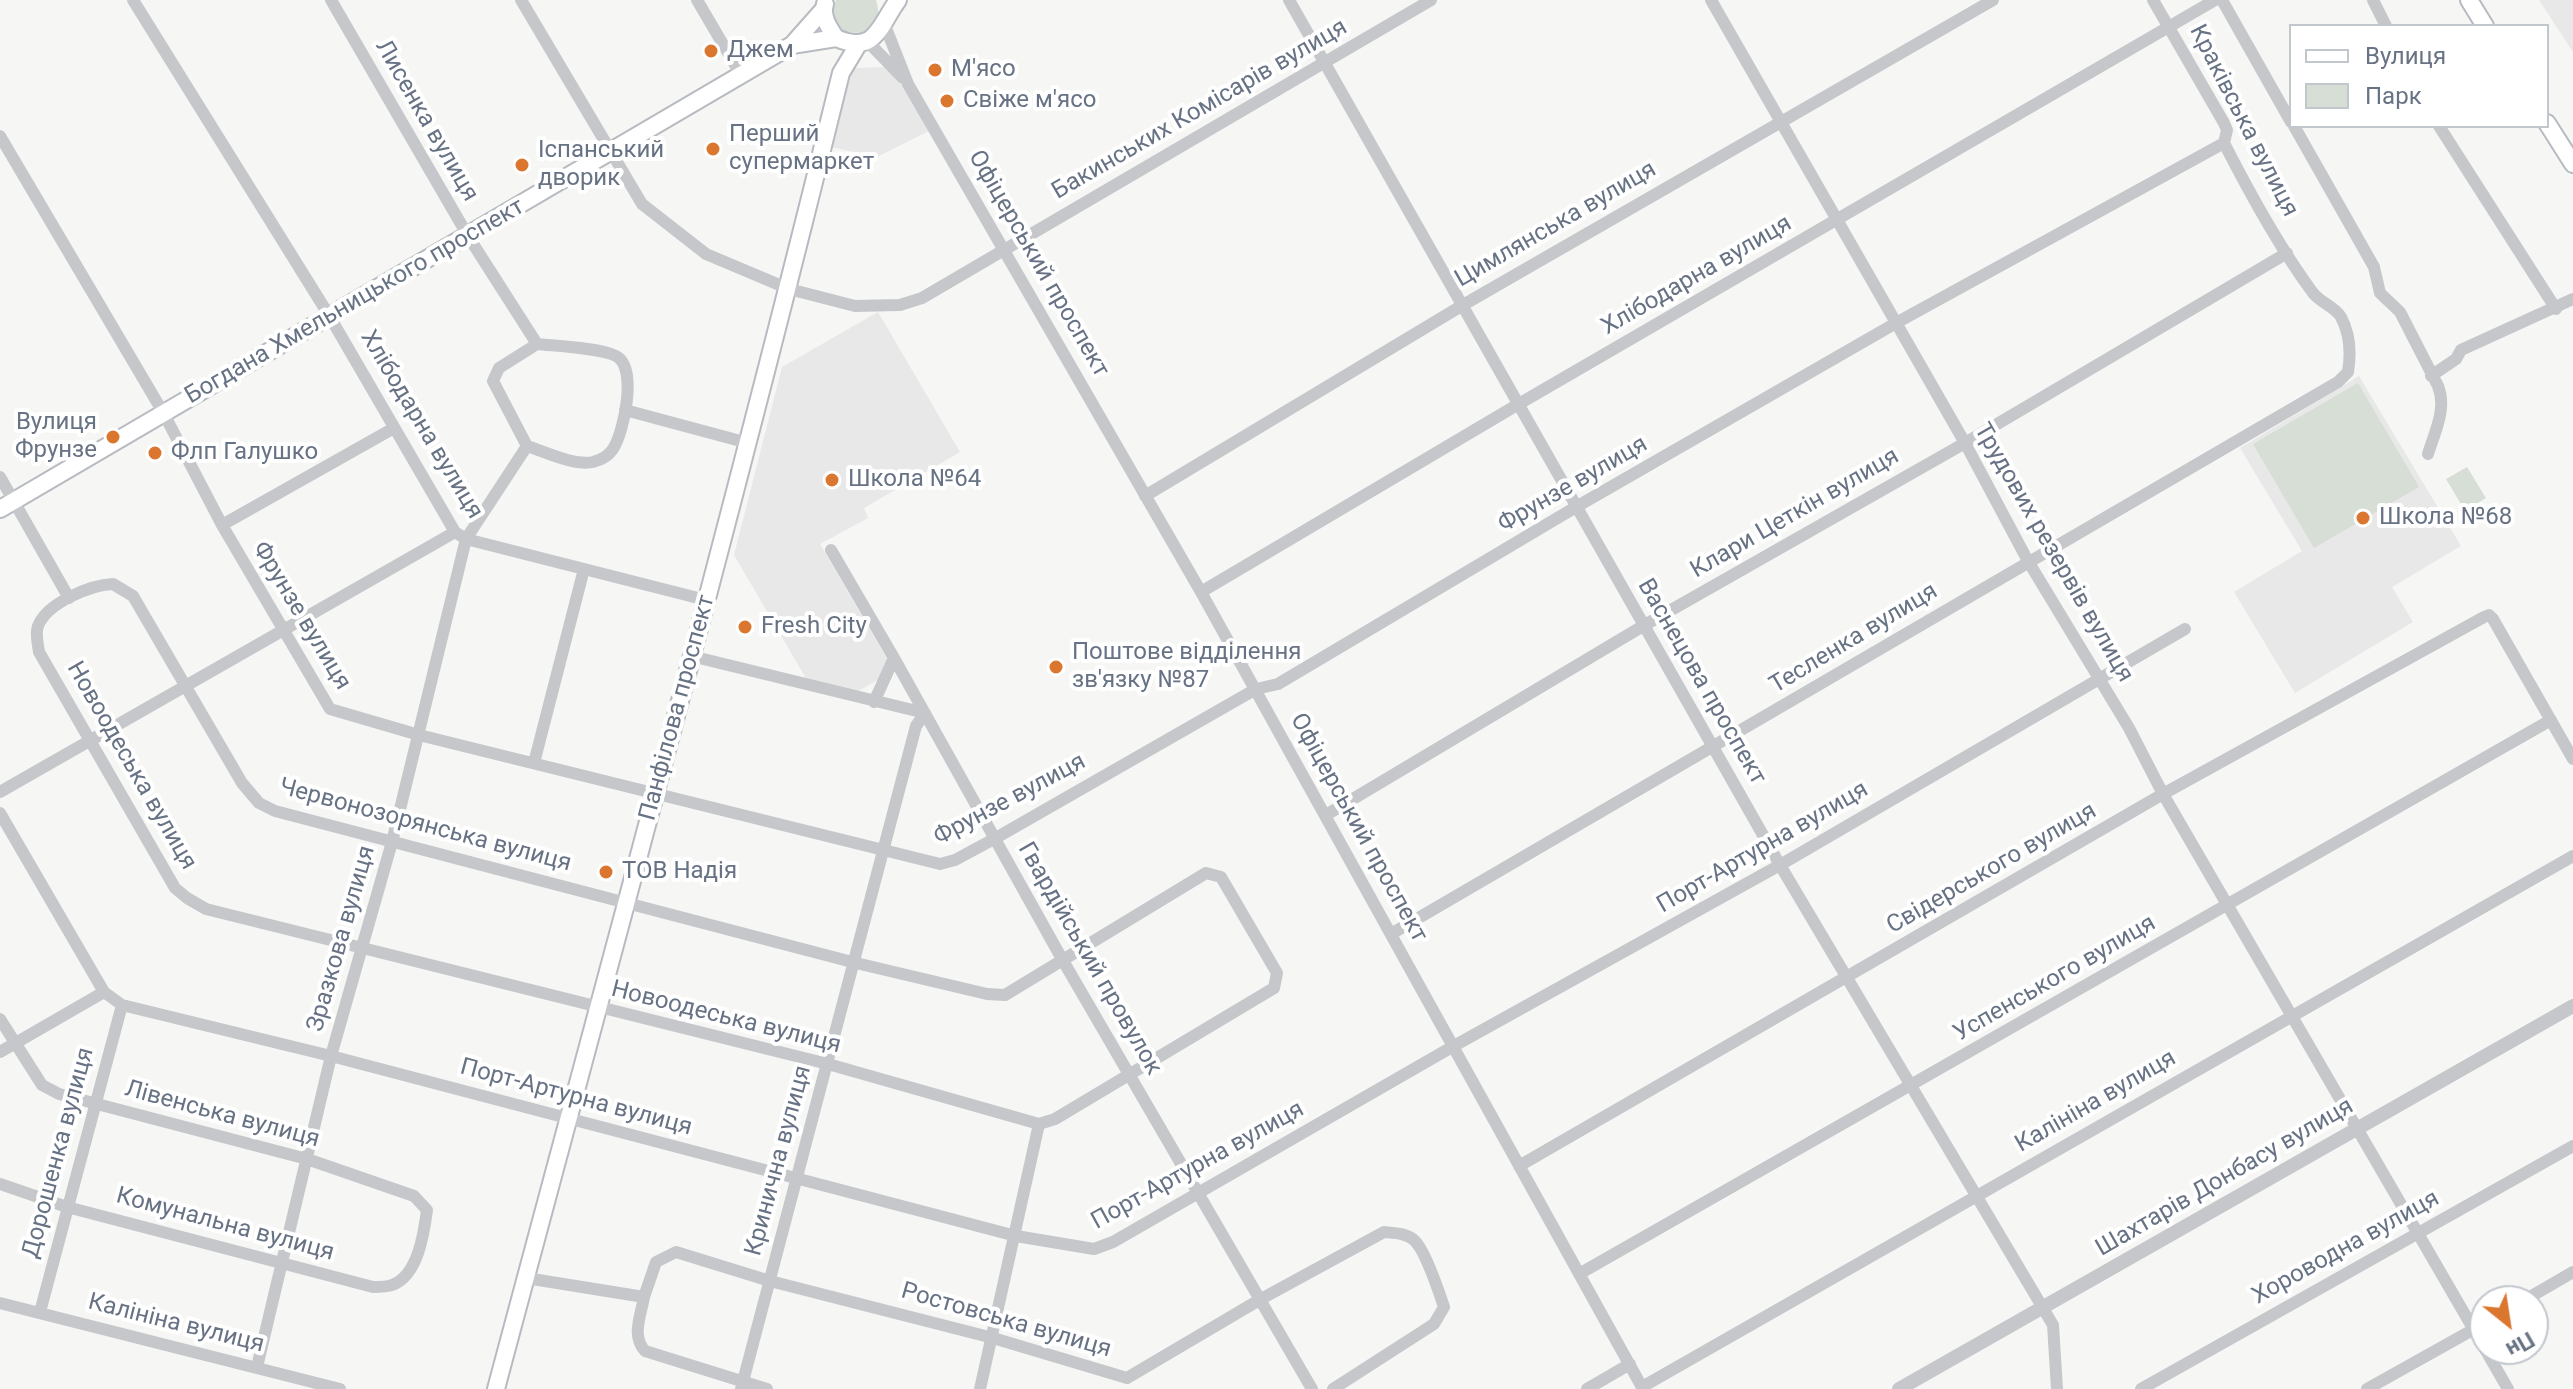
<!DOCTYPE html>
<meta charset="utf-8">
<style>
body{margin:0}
#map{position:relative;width:2573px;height:1389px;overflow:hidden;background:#f6f7f4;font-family:Roboto,sans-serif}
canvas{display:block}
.legend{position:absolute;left:2289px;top:24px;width:260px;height:104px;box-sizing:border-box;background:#fff;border:2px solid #c2c7ce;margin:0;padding:10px 14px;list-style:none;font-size:24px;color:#677284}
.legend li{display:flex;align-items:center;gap:16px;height:40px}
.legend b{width:40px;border:2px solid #c2c7ce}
.north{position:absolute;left:2469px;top:1285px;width:80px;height:80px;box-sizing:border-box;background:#fff;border:2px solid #c2c7ce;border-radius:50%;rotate:150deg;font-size:22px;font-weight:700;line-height:32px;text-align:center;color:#677284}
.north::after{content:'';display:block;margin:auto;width:28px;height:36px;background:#db762f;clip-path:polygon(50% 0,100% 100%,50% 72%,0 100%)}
</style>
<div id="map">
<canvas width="2573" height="1389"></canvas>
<ul class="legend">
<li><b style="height:10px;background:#fff"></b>Вулиця</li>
<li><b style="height:22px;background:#d7ded5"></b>Парк</li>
</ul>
<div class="north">Пн</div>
</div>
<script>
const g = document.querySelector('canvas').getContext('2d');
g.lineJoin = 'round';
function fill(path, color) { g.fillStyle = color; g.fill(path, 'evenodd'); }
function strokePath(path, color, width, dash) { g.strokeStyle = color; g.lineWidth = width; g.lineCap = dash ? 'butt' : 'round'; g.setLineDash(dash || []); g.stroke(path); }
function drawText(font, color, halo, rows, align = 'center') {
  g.font = font + ' Roboto,sans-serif'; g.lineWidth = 8; g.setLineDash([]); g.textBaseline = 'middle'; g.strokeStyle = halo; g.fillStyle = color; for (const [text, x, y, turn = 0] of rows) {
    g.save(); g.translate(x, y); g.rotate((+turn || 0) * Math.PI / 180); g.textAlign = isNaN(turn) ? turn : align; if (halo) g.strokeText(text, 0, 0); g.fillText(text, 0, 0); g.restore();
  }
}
fill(new Path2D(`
 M2539 0H2573V52Z
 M887 67 899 81 931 130 877 157 831 147 853 68Z
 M878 312 960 452 864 508 868 518 820 544 894 671 853 694 807 680 734 555 782 367Z
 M2359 376 2461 546 2392 587 2413 622 2295 693 2234 592 2302 551 2240 448Z`), '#e7e8e7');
fill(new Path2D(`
 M836 0H876C881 15 877 26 863 33L845 32C833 24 831 14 836 0Z
 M2358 383 2419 487 2314 548 2253 444Z
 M2467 467 2486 498 2465 511 2446 479Z`), '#d7ded5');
const secondary = new Path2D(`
 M2469 0 2485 26
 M825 4C821 16 829 28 836 38 876 55 879 26 898 0
 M792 45 836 38
 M2547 123 2573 164
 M0 509 792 45 823 10
 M496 1389C613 951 733 513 841 73L859 43`);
strokePath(secondary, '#b7bac0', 20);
strokePath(new Path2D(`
 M133 0 330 317 455 532 466 539 706 600
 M331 0 468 236 537 344
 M521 0 642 204 706 254 789 289 855 306 900 305 922 298 1431 0
 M697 0 741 75
 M1289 0 1780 865 2053 1325 2057 1389
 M1711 0 1965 443 2028 561 2129 728 2163 794 2485 1349
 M2222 0 2291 122
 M2373 0 2386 26
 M884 23 908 84 1201 592 1643 1389
 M867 41 903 78
 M2294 126 2374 267 2380 293 2400 312 2438 386C2447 409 2435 431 2428 454
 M2439 126 2556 309
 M0 136 164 414 222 525 330 709 419 735 940 864 955 860 994 839 1256 689 1278 684 1576 507 1896 323 2224 143
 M537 344C555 346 601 348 616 356 638 367 624 432 613 449 609 455 601 460 593 462 574 466 546 452 527 446L493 381 499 368Z
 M2431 376 2456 359 2461 350 2573 299
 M625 410 748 443
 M0 477 69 598
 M1145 496 1463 305 1993 0
 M222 525 394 428
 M831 550 894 658 1062 959 1312 1389
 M113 584 133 596 242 783 259 803 275 811 856 963 987 994 1005 995 1206 873 1221 877 1277 973 1274 988 1055 1119 1039 1124 828 1064 206 909 187 898 175 888 39 652C38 644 35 634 38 626 47 603 90 585 113 584Z
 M1201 592 1517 405 2215 0
 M691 656 925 713 916 726 741 1389
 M874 702 894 658
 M534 763 584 569
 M0 792 455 532
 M0 813 104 992 122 1005 331 1056 1016 1236 1094 1249 1113 1242 1452 1047 1780 865 2185 629
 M1326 815 1643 626 1965 443 2287 253
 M1391 934 2338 382 2348 372C2351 354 2350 334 2341 317 2335 307 2321 303 2313 293 2279 247 2250 194 2224 143L2227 130 2224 123 2153 0
 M0 1019 42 1085 59 1094 307 1159 414 1196 427 1210C424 1233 418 1276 392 1285 387 1287 379 1287 373 1287L67 1207 0 1184
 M0 1052 104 992
 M1519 1166 2163 794 2484 617 2489 615 2493 619 2573 759
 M1579 1274 2551 720
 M526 1278 644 1297C641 1315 631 1336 645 1351L767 1389
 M644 1297 656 1262 676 1252 770 1281 993 1338 1127 1378 1261 1299 1384 1232C1394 1233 1407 1233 1415 1241 1426 1252 1439 1292 1444 1307L1434 1324 1333 1389
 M2523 1301 2573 1272
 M0 1303 340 1389
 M40 1312 122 1005
 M2485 1349 2508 1389
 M257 1367 331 1056 392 842 466 539 527 446
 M1642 1387 2573 856
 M980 1389 1039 1124
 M1587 1389 1630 1364
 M2141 1389 2573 1146
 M2367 1389 2485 1323`), '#c5c7cb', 12);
strokePath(new Path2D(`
 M1899 1389 2573 1006`), '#c5c7cb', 14);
strokePath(secondary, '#fff', 16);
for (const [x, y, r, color] of [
 [711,51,8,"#db762f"],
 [935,70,8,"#db762f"],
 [947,101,8,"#db762f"],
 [713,149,8,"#db762f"],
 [522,165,8,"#db762f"],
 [113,437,8,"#db762f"],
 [155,453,8,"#db762f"],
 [832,480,8,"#db762f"],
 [2363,518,8,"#db762f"],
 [745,627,8,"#db762f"],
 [1056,667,8,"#db762f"],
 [606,872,8,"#db762f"]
]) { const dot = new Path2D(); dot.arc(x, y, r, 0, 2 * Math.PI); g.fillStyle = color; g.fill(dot); strokePath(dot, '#fff', 3); }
drawText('24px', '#677284', '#fff', [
 ["Джем",727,51],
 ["М'ясо",951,70],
 ["Свіже м'ясо",963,101],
 ["Перший",729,135],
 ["супермаркет",729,163],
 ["Іспанський",538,151],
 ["дворик",538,179],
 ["Вулиця",97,423,"right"],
 ["Фрунзе",97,451,"right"],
 ["Флп Галушко",171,453],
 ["Школа №64",848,480],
 ["Школа №68",2379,518],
 ["Fresh City",761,627],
 ["Поштове відділення",1072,653],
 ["зв'язку №87",1072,681],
 ["ТОВ Надія",622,872]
], 'left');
drawText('24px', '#677284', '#fff', [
 ["Бакинських Комісарів вулиця",1200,110,-30],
 ["Лисенка вулиця",426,121,60],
 ["Краківська вулиця",2243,121,63],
 ["Цимлянська вулиця",1556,225,-30],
 ["Офіцерський проспект",1038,264,60],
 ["Хлібодарна вулиця",1697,276,-30],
 ["Богдана Хмельницького проспект",355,302,-30],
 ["Хлібодарна вулиця",421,425,59],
 ["Фрунзе вулиця",1573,485,-30],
 ["Клари Цеткін вулиця",1795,514,-30],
 ["Трудових резервів вулиця",2053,553,60],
 ["Фрунзе вулиця",301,616,59],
 ["Тесленка вулиця",1854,639,-31],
 ["Васнецова проспект",1701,682,60],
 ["Панфілова проспект",678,708,-75],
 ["Новоодеська вулиця",131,766,60],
 ["Фрунзе вулиця",1010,800,-28],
 ["Червонозорянська вулиця",425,826,15],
 ["Офіцерський проспект",1358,828,61],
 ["Порт-Артурна вулиця",1763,848,-30],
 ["Свідерського вулиця",1992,869,-30],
 ["Зразкова вулиця",342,939,-74],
 ["Гвардійський провулок",1089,959,60],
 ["Успенського вулиця",2055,979,-30],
 ["Новоодеська вулиця",726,1018,14],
 ["Порт-Артурна вулиця",576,1098,15],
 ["Калініна вулиця",2096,1102,-30],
 ["Лівенська вулиця",222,1115,15],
 ["Дорошенка вулиця",59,1153,-75],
 ["Кринична вулиця",779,1161,-75],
 ["Порт-Артурна вулиця",1198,1166,-29],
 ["Шахтарів Донбасу вулиця",2225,1178,-30],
 ["Комунальна вулиця",225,1225,15],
 ["Хороводна вулиця",2346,1248,-29],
 ["Ростовська вулиця",1006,1321,16],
 ["Калініна вулиця",176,1324,14]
]);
</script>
